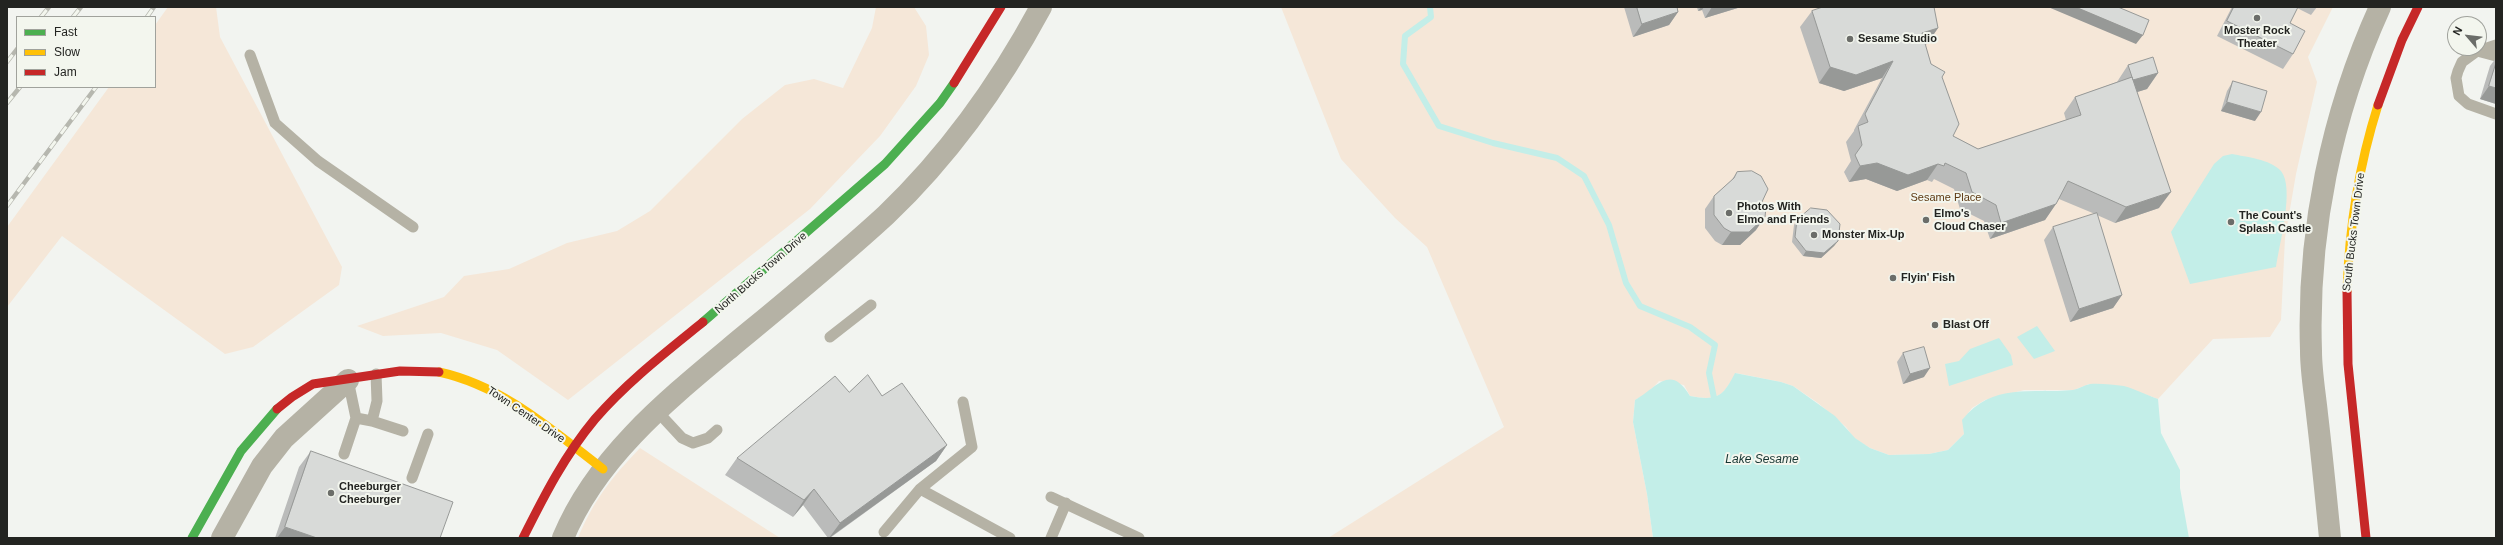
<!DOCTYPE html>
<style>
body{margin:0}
#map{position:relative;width:2503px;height:545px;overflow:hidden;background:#f2f4f0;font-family:Helvetica,sans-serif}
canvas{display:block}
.frame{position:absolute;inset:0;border:8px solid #232421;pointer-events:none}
.legend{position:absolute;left:16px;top:16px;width:140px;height:72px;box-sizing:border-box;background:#f3f6ee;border:1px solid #a0a29c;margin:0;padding:5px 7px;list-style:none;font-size:12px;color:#232421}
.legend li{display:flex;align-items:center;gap:8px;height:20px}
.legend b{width:20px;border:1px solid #a0a29c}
.north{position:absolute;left:2447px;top:16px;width:40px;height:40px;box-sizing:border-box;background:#f3f6ee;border:1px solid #a0a29c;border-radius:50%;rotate:298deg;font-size:11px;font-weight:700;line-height:16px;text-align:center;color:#232421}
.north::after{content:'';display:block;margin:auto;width:14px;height:18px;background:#6b6d69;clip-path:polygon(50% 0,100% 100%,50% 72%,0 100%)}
</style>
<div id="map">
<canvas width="2503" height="545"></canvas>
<div class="frame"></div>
<ul class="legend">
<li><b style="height:5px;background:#4caf50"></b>Fast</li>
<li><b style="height:5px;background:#ffc107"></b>Slow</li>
<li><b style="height:5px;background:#c62828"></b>Jam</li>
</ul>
<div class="north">N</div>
</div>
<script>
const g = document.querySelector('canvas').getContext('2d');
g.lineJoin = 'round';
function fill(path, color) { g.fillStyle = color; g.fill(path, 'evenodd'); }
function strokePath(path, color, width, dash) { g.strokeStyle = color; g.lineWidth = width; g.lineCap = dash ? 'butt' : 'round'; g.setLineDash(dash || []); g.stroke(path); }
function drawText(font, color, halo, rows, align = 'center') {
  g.font = font + ' Helvetica,sans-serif'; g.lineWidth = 4; g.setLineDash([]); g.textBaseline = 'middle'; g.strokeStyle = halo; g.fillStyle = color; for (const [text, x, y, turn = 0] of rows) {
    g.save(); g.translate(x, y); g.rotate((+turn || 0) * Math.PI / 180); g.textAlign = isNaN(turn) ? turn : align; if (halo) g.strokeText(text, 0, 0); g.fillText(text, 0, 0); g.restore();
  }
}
fill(new Path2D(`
 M168 7H216L220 37 342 267 339 285 253 347 225 354 62 236 7 307V227L109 87H155V25Z
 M876 7H914L926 26 929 55 916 86 880 136 810 209 568 400 497 350 441 333 383 336 357 326 444 297 464 276 509 269 567 243 617 231 650 211 742 119 785 85 814 79 843 88 872 28Z
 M1281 7H2333L2308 57 2317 82 2296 174 2285 238 2281 320 2270 337 2213 339 2158 399 2124 387 2089 384 2074 390H2024L1985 400 1972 408 1963 420 1964 434 1948 450 1929 454 1889 455 1870 448 1854 438 1846 427 1818 403 1793 386 1781 382 1736 373C1723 397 1717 401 1690 396L1684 385 1659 381 1648 393 1635 400 1633 422 1647 494 1653 538H1328L1504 427 1427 247 1395 218 1341 159Z
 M640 448 780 538H578C593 501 612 477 640 448Z`), '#f5e7d8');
fill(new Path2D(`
 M2232 154C2246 157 2270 159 2281 171 2295 188 2279 245 2276 267L2190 284 2171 232 2214 164 2223 156Z
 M2037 326 2055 351 2034 359 2017 337Z
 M1999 338 2011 355 2013 365 1949 386 1945 364 1959 361 1970 349Z
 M1735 373 1781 382 1793 386 1835 416 1855 438 1870 448 1889 455 1929 454 1948 450 1964 434 1962 420C1992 382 2032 394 2073 390 2079 389 2084 385 2090 384 2100 383 2114 385 2124 386 2135 389 2147 395 2158 399L2161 433 2180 470V488L2189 538H1653L1647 494 1633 422 1635 400C1657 388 1670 363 1690 396 1717 401 1723 397 1735 373Z`), '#c3eee8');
strokePath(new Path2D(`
 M1430 7 1431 17 1405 36 1403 64 1439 126 1493 143 1557 158 1584 176 1609 225 1626 283 1640 306 1690 327 1715 345 1709 373 1714 398`), '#c3eee8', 6);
strokePath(new Path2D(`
 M2478 51 2496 45
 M250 55 275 123 318 161 413 227
 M2496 56 2477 51 2462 62 2458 71 2456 78 2459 96 2468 104 2496 114
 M830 337 871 305
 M348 380 356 418
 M657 411 682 438 693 443 708 438 717 430
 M372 421 377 401 376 374
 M344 454 356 418 372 421 403 431
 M412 478 428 434
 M920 489 1010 538
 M1051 497 1139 538
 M884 532 920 489 972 447 963 402
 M1051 538 1066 503`), '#b5b2a5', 11);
strokePath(new Path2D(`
 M222 538 262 466 284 438 348 380
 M563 538C596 458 666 401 731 347 783 304 836 261 886 215 950 154 999 85 1041 7
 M2330 538C2326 497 2322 456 2317 414 2315 394 2311 372 2311 351 2307 233 2331 115 2380 7`), '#b5b2a5', 22);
strokePath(new Path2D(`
 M703 322 885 164 940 103 954 83
 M192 538 241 451 277 409`), '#4caf50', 9);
strokePath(new Path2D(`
 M2347 291C2349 229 2359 165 2378 105
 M439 372C503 386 552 430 603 469`), '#ffc107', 9);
strokePath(new Path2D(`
 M954 83 1001 7
 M2378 105 2402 40 2418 7
 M2347 291 2348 364 2366 538
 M277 409 292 397 313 384 400 371 439 372
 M523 538C544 496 565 455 595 419 627 382 666 352 703 322`), '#c62828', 9);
const rail = new Path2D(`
 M41 17 49 7
 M73 17 81 7
 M147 17 154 7
 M7 62 17 49
 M7 103 20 87
 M7 206 96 87`);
strokePath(rail, '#b6b7af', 4.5);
strokePath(rail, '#f3f6ee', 3, [9]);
fill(new Path2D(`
 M1624 7H1677L1678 12 1669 25 1633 37Z
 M1697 7H1741L1705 18 1702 10 1698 11Z
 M2232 7H2317L2311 15 2297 8 2290 23 2293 54 2283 69 2217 36Z
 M1812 11 1938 28 1927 44H1925L1931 64 1942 77 1953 136 1978 149 2066 120 2064 113 2075 97 2117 82 2128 65 2158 73 2147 89 2137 92 2159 208 2115 223 2097 215 2122 295 2113 308 2070 322 2044 240 2053 227 2095 214 2059 199 2045 220 1990 239 1984 221 1960 209 1954 189 1934 179 1932 182 1927 180 1897 191 1866 179 1849 182 1844 172 1851 161 1846 142 1854 131V130L1882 78 1844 91 1819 83 1800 27Z
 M2496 58V104L2480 99 2490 66Z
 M2233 81 2255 121 2221 111 2227 91Z
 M1737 172 1761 204 1756 230 1740 245H1722L1715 241 1705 228V209L1714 196 1731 181Z
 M1797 220 1838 241 1834 246 1821 258 1803 256 1792 242 1794 225Z
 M1903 353 1924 377 1903 384 1897 362Z
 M849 392 882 396 947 445 936 461 830 538H828L803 505 793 517 725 475 737 458Z
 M311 451 440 538H275L299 467Z`), '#babbba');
fill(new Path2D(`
 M1701 7H1704L1702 10 1698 11Z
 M1712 7H1741L1705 18Z
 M2048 7H2076L2143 35 2136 44Z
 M1678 12 1669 25 1633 37 1642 24Z
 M1938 28 1927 44 1911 49 1922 33Z
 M1893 61 1882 78 1844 91 1819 83 1830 67Z
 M2158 73 2147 89 2121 97 2133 80Z
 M2489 86 2496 88V104L2480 99Z
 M2227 102 2261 112 2255 121 2221 111Z
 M1877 163 1938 164 1927 180 1897 191 1866 179 1849 182 1860 166Z
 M2171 192 2159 208 2115 223 2126 207Z
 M2056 204 2045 220 1990 239 2001 223Z
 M1765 217 1756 230 1740 245H1722L1731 232Z
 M1838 241 1834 246 1821 258 1803 256 1806 251Z
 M2122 295 2113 308 2070 322 2079 309Z
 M1930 368 1924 377 1903 384 1910 374Z
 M947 445 936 461 829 538 840 523Z
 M814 489 803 505 793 517 804 500Z
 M285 527 317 538H277Z`), '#979997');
const building = new Path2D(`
 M1637 7H1677L1678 12 1642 24Z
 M1823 7H1934L1938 28 1922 33 1931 64 1945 72 1942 77 1959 124 1953 136 1978 149 2081 115 2075 97 2132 77 2133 80 2128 65 2153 57 2158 73 2133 80 2171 192 2126 207 2068 181 2056 204 2001 223 1996 205 1972 192 1966 173 1945 163 1944 166 1938 164 1908 175 1877 163 1860 166 1855 155 1862 145 1858 126 1868 122 1865 114 1893 61 1856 75 1830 67 1812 11Z
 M2076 7H2118L2149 20 2143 35Z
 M2234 7H2298L2290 23 2305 31 2293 54 2227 21Z
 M2496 63V88L2489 86Z
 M2233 81 2267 91 2261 112 2227 102Z
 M1752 171 1761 176 1768 189 1761 204 1766 207 1765 217 1749 232H1731L1724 228 1714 215V196L1734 178 1737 172Z
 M1811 208 1827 210 1840 224 1838 241 1824 253 1806 251 1795 237 1797 220Z
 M2097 213 2122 295 2079 309 2053 227Z
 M1924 347 1930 368 1910 374 1903 353Z
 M868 375 882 396 902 383 947 445 840 523 814 489 804 500 737 458 835 376 849 392Z
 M311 451 453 502 440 538H317L285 527Z`);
fill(building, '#d8dad8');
strokePath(building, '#979997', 1);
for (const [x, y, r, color] of [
 [2257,18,4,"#6b6d69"],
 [1850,39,4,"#6b6d69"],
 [1729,213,4,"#6b6d69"],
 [1926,220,4,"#6b6d69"],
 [2231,222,4,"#6b6d69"],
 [1814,235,4,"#6b6d69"],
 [1893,278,4,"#6b6d69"],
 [1935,325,4,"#6b6d69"],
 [331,493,4,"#6b6d69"]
]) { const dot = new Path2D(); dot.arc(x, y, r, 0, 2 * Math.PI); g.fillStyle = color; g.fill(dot); strokePath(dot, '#f3f6ee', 1.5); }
drawText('bold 11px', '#232421', '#f3f6ee', [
 ["Moster Rock",2257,31,"center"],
 ["Theater",2257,44,"center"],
 ["Sesame Studio",1858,39],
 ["Photos With",1737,207],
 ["Elmo and Friends",1737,220],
 ["Elmo's",1934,214],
 ["Cloud Chaser",1934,227],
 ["The Count's",2239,216],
 ["Splash Castle",2239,229],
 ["Monster Mix-Up",1822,235],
 ["Flyin' Fish",1901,278],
 ["Blast Off",1943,325],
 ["Cheeburger",339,487],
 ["Cheeburger",339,500]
], 'left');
drawText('11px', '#5e3a13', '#f3f6ee', [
 ["Sesame Place",1946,198]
]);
drawText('11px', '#232421', '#f3f6ee', [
 ["South Bucks Town Drive",2354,232,-83],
 ["North Bucks Town Drive",761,273,-41],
 ["Town Center Drive",526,415,34]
]);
drawText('italic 12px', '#163532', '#f3f6ee', [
 ["Lake Sesame",1762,460]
]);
</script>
